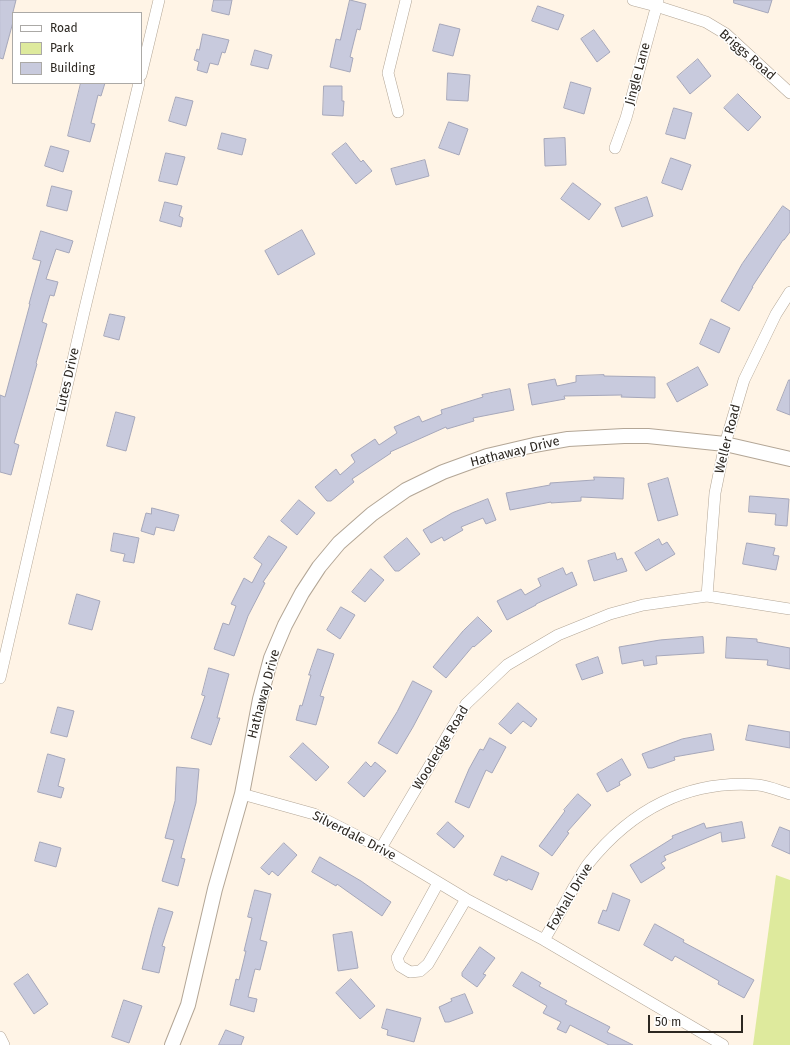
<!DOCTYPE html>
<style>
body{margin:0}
#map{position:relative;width:790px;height:1045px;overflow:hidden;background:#fff4e6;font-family:"Fira Sans",sans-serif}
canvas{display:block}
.legend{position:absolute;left:12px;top:12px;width:130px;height:72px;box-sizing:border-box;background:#fff;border:1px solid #aba9a6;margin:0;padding:5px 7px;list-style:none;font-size:12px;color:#2c2721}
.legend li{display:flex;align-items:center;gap:8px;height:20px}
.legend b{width:20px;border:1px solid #aba9a6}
.scale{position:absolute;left:648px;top:1015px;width:95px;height:18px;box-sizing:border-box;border:2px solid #2c2721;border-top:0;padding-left:5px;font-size:12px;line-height:14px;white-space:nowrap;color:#2c2721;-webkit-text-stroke:3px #fff;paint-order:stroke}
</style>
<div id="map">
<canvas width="790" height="1045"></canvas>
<ul class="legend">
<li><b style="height:5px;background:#fff"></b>Road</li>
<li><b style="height:11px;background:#deea9d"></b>Park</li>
<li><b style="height:11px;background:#c8cadd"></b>Building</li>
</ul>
<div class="scale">50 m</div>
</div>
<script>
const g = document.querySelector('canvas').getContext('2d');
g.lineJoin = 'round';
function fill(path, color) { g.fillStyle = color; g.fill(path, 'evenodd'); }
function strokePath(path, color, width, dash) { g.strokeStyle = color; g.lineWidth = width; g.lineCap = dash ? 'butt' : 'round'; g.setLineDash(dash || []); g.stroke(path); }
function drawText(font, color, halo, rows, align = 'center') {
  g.font = font + ' "Fira Sans",sans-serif'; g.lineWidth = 3; g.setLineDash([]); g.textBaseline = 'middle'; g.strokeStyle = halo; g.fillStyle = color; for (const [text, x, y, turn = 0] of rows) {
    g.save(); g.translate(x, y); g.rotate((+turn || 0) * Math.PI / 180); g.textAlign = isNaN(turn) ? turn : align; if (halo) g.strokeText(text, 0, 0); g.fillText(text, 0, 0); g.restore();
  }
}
fill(new Path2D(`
 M776 875 790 880V1045H753Z`), '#deea9d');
const building = new Path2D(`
 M0 0H16L13 12V22L3 59 0 58Z
 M214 0H232L229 15 212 11Z
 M350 0 366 4 360 30 357 29 350 57 353 58 350 72 330 67 336 39 340 40Z
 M734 0H772L768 13 734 3Z
 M538 6 564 15 558 30 532 21Z
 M440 24 460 29 453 56 433 51Z
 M594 30 610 52 597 62 581 39Z
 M203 34 229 40 225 53 222 52 218 65 210 63 207 73 197 70 199 62 194 60 197 49 199 50Z
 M255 50 272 55 268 69 251 65Z
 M698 59 711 76 690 94 677 77Z
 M448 73 470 75 468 101 447 100Z
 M571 82 591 88 584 114 564 108Z
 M81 83H105L101 96 98 95 91 123 95 124 90 142 68 136Z
 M324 86H342V101H344L343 116 323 115Z
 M738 94 761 117 748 131 724 108Z
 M176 97 193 101 186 126 169 121Z
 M674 108 692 113 685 139 666 134Z
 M449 122 468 129 459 155 439 148Z
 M222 133 246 139 242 155 218 149Z
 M565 138 566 165 545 166 544 139Z
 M346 143 361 162 363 160 372 171 356 184 332 154Z
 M51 146 69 151 63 172 45 166Z
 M166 153 185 157 177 185 159 181Z
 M671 158 691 165 682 190 662 183Z
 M425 160 429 176 396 185 391 169Z
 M573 183 601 204 589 220 561 199Z
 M52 186 72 191 67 211 47 206Z
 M647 197 653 216 622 227 615 208Z
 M165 202 182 206 179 216 183 218 181 227 160 221Z
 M783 206 790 211V232L784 240H783L752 287H753L739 311 721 301 742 264Z
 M302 230 315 254 278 275 265 251Z
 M41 231 73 241 69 253 56 249 46 279 58 282 54 296 50 295 42 322 47 324 36 363 37 364 29 392 14 443 19 445 11 475 0 472V395L5 397 30 304H29L41 261 33 259Z
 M110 314 125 317 119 340 104 336Z
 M711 319 730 328 719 353 700 344Z
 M698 367 708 385 677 402 667 384Z
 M604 375V376L655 377V398L621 397 622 395 564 396 565 399 532 405 528 384 555 379 557 386 576 382V376Z
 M789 380H790V415L777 410Z
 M510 389 514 410 473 418 474 421 447 429 446 427 390 452 391 453 352 479 354 482 331 501H327L315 487 336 469 340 475 355 462 351 455 375 439 379 445 397 433 394 427 419 416 422 422 442 414 441 410 483 397 482 395Z
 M116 412 135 417 126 451 107 446Z
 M594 477 624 478 623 499 581 497V501L551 503V502L510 510 506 493 550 485V483L594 480Z
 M668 478 678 515 658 521 648 484Z
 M750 496 789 499 787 526 775 525 776 514 749 512Z
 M488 499 496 520 486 524 483 518 461 527 463 530 444 541 442 537 431 543 423 530 452 513Z
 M299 500 315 513 297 535 281 521Z
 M152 508 179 515 174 531 156 527 154 535 141 531 146 513 151 514Z
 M114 533 139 538 134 563 123 561 125 554 111 551Z
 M269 536 287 547 263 582 265 583 248 616 234 656 214 649 223 623 229 625 236 606 231 604 244 578 252 583 262 564 254 558Z
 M407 538 420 554 399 571H395L384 557Z
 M659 539 662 545 667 542 675 554 646 571 635 553Z
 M747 543 775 548 773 555 779 556 776 570 743 564Z
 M615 553 617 560 622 558 627 571 594 581 588 561Z
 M563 568 566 575 572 572 577 585 536 604V605L507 620 497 601 521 589 525 595 541 586 538 579Z
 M371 569 384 580 365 602 352 592Z
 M77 594 100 601 92 630 69 624Z
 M341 607 355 615 340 639 327 630Z
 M478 617 492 631 474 647 473 646 446 678 433 667 463 631Z
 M703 637 704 653 656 656 657 664 644 666 643 660 622 664 619 647 660 640Z
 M727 637 757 639V642L790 648V669L767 665 768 660 726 658Z
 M318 649 334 654 320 696 324 697 316 725 296 720 300 705 302 706 311 675H309Z
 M598 657 603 673 582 680 576 665Z
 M209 668 229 674 217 718H220L211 745 191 738 205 696 202 695Z
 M413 681 432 691 413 727 397 754 378 743 397 712Z
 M518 703 537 719 531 727 523 721 511 734 499 724Z
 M58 707 74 711 67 737 51 733Z
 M749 725 790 732V748L746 740Z
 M711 734 714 750 674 757 675 760 652 768H648L642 754 682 739Z
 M490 738 506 747 492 773 486 770 469 808 455 802 469 769 480 749 483 750Z
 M303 743 329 767 316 781 290 757Z
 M48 754 65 759 58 786 64 788 61 798 38 792Z
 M622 759 631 775 619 782 620 785 607 792 597 774Z
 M366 762 371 767 375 762 386 771 364 797 348 783Z
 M177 767 199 769 196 803 181 858 185 859 178 886 162 881 174 840 165 838 175 801Z
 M578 794 591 805 567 832 569 833 552 856 539 846 565 811 564 810Z
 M448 822 464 836 454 848 437 834Z
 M742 822 745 838 722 842 721 832 664 856 666 860 661 863 665 868 641 883 630 865 673 838 672 836 704 823 706 828Z
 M780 827 790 831V854L772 846Z
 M40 842 61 848 56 867 35 861Z
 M284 843 297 855 278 876 272 871 269 875 261 868Z
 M502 856 539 873 532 890 508 879 507 881 494 875Z
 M320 857 361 881 391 902 382 916 337 884 336 886 312 872Z
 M255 890 271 894 260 940 267 942 260 970 255 969 248 997 257 999 254 1012 230 1005 236 979 239 980 246 951H244L252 918 248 917Z
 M613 893 630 900 619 931 598 923 603 910 606 911Z
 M159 908 173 912 162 946 165 947 159 973 142 969 153 927Z
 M655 924 684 940 683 942 754 980 744 998 718 984 719 981 675 956 672 961 644 945Z
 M352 932 358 968 338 971 333 935Z
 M480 947 495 958 483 974 486 975 477 987 462 976V973Z
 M522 972 541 983 539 986 567 1001 565 1004 610 1027 607 1032 633 1045H609L570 1025 566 1033 557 1029 561 1022 543 1013 547 1006 513 986Z
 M28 974 48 1004 34 1014 14 984Z
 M351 979 375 1006 360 1019 336 993Z
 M465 994 473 1013 449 1022H445L439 1007 452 1001 451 999Z
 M124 1000 142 1006 129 1043 112 1037Z
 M387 1009 421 1018 414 1042 387 1035 388 1030 382 1028Z
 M226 1030 244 1037 241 1045H219Z`);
fill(building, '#c8cadd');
strokePath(building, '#a6a7ba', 1);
const minor = new Path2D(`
 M633 0 656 6 706 22 726 34 790 93
 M141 75 159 0
 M398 112 388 73 406 0
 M615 148 626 118 658 1
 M707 596 715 493 725 444 744 380 776 314 790 292
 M0 678 84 312 139 83
 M242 794 314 814 381 848 466 899 544 940 723 1045
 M381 848 466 704 507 665 558 635 610 614 643 605 707 596 790 609
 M438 883 397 958 400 966 410 972 420 971 428 964 466 899
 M544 940C554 923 564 905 574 887 579 880 583 870 588 864 631 810 688 779 758 785 768 786 780 791 790 794
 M0 1037 4 1045`);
const tertiary = new Path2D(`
 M172 1045 188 1005 215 889 242 794 260 699 271 658 285 625 302 593 319 567 339 543 372 514 406 490 443 472 487 456 534 445 568 439 624 436H648L725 444 790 459`);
strokePath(minor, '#b3a696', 12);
strokePath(tertiary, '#b3a696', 16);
strokePath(minor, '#fff', 11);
strokePath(tertiary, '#fff', 14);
drawText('13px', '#2c2721', '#fff', [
 ["Briggs Road",747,55,41],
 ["Jingle Lane",638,74,-75],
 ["Lutes Drive",68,380,-77],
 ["Weller Road",728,439,-76],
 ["Hathaway Drive",515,452,-14],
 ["Hathaway Drive",264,694,-75],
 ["Woodedge Road",441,748,-59],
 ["Silverdale Drive",354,836,27],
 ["Foxhall Drive",570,897,-59]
]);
</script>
